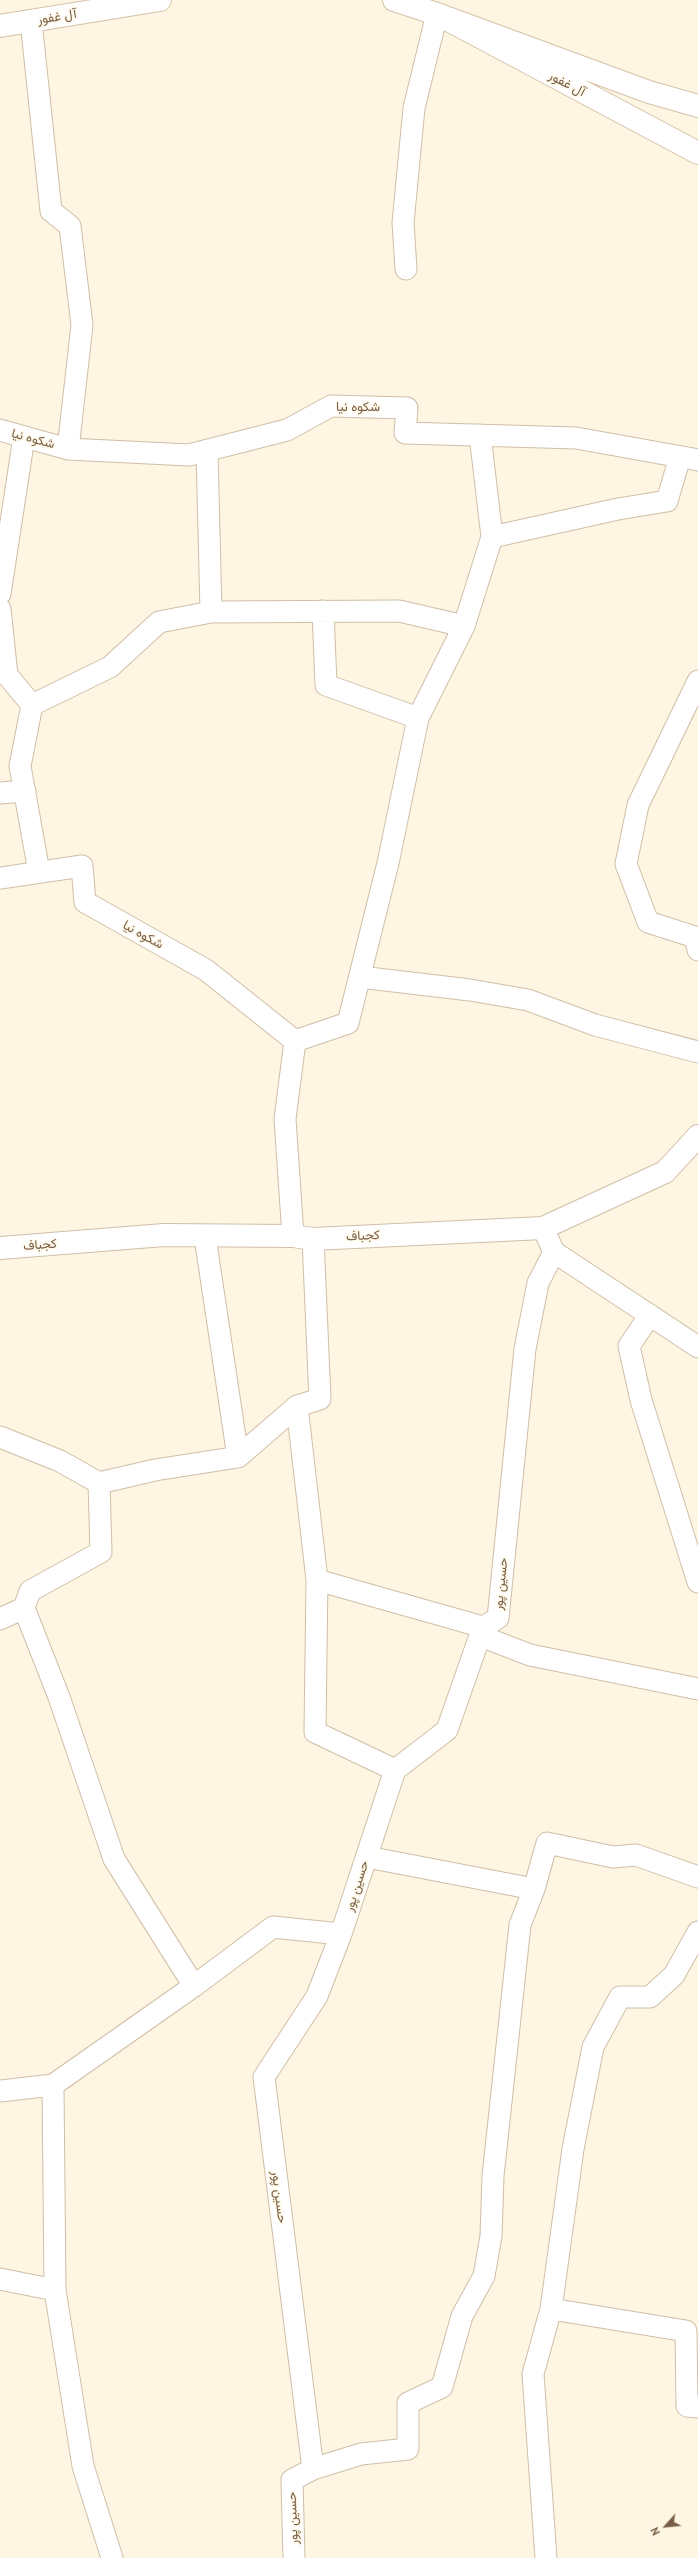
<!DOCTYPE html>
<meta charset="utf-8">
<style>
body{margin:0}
#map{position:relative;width:698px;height:2558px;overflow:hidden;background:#fef6e2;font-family:"PT Sans",sans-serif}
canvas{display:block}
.north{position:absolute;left:646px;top:2506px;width:40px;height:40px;-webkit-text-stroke:3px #fff9ea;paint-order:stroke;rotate:243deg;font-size:11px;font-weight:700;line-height:16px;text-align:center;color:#785e46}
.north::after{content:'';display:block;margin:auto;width:14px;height:18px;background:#785e46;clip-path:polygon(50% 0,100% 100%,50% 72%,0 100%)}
</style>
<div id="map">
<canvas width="698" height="2558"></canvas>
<div class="north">N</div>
</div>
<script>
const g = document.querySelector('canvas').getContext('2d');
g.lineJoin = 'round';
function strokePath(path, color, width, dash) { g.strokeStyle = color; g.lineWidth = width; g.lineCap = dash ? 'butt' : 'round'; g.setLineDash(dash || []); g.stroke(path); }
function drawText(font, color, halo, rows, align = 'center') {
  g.font = font + ' "PT Sans",Vazirmatn,sans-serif'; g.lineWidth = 3; g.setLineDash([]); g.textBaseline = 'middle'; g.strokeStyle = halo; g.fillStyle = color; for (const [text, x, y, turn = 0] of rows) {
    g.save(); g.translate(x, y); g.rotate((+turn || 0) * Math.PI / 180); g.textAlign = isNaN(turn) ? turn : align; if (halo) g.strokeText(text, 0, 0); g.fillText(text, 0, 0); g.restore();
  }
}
const lane = new Path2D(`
 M31 21 51 211 70 226 82 325 68 449
 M406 269 403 223 414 108 437 14
 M0 430 68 449 189 455 287 430 331 406 407 408 405 433 576 438 698 460
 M480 435 492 537 618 509 667 501 680 457
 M207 451 211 612 399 611 464 626
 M0 594 24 437
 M0 609 7 675 32 705 110 667 159 622 211 612
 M323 611 326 685 418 718
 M698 681 638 805 626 864 648 922 695 937 698 950
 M32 705 20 766 39 872
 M0 793 25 791
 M0 878 82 866 85 902 206 970 295 1041
 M360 977 470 990 528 1000 595 1025 698 1052
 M293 1236 285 1119 295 1041 348 1023 388 863 418 718 464 626 492 537
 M205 1237 238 1457
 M313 1239 320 1399 297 1406 317 1580 315 1732 395 1770
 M554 1252 698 1347
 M650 1315 629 1346 641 1400 698 1582
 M0 1437 60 1461 99 1483 155 1470 238 1457 297 1406
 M317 1580 483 1627 491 1640 530 1655 698 1689
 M24 1608 30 1591 101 1552 99 1483
 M0 1619 24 1608 59 1697 114 1859 194 1986 53 2085
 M367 1857 534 1889
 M194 1986 273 1927 341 1934
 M0 2091 53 2085 55 2290 83 2466 112 2558
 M0 2279 55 2290
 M551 2309 686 2331 687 2406 698 2407
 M313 2469 361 2454 408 2449V2403L442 2387 462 2316 484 2276 491 2236 493 2176 520 1925 534 1889 547 1843 613 1857 636 1855 698 1877
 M294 2558 292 2480 313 2469 264 2077 317 1996 341 1934 395 1770 447 1730 483 1627 498 1618 525 1349 538 1283 554 1252 543 1228
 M546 2558 533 2374 551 2309 573 2149 593 2047 620 1997H650L674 1975 698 1932`);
const street = new Path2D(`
 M0 1248 164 1235 293 1236 313 1239 543 1228 665 1172 698 1136`);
const secondary = new Path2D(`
 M394 0 437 14
 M0 26 160 0
 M698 106 649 92 437 14 698 153`);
strokePath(lane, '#d0bea8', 23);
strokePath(street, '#d0bea8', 24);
strokePath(secondary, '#d6c1a8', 24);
strokePath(lane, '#fff', 21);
strokePath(street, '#fff', 22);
strokePath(secondary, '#fff', 22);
drawText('13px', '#785e46', '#fff9ea', [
 ["آل غفور",57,17,-9],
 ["آل غفور",567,84,28],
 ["شکوه نیا",358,407],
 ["شکوه نیا",33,439,15],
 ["شکوه نیا",143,935,29],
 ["کجباف",363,1236,-3],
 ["کجباف",40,1245,-4],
 ["حسین پور",501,1584,-84],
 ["حسین پور",357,1886,-72],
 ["حسین پور",279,2197,83],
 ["حسین پور",293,2518,-92]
]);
</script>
